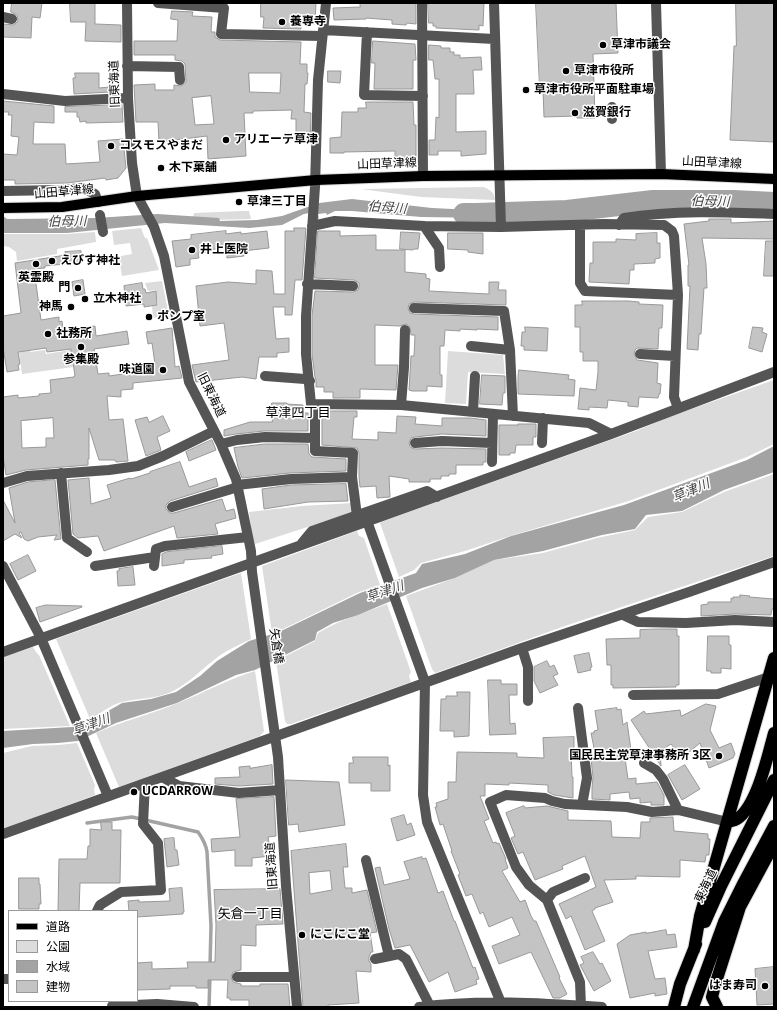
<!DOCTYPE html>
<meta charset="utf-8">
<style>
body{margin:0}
#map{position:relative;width:777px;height:1010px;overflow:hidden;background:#fff;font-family:"Open Sans","Noto Sans JP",sans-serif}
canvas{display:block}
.frame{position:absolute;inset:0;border:4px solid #000;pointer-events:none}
.legend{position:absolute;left:8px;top:910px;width:130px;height:92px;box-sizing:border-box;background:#fff;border:1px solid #999;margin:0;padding:5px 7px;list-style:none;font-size:12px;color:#000}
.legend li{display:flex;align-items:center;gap:8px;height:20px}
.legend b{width:20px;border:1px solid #999}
</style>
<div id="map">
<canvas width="777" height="1010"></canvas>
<div class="frame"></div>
<ul class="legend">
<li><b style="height:5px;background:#000"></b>道路</li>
<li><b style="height:11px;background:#dcdcdc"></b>公園</li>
<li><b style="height:11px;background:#a3a3a3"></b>水域</li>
<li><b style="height:11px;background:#c4c4c4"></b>建物</li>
</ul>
</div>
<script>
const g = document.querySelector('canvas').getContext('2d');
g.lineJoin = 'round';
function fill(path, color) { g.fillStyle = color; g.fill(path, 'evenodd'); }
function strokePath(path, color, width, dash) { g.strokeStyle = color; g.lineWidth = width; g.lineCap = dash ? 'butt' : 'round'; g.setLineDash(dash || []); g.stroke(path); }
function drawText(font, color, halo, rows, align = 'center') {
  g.font = font + ' "Open Sans","Noto Sans JP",sans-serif'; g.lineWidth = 3; g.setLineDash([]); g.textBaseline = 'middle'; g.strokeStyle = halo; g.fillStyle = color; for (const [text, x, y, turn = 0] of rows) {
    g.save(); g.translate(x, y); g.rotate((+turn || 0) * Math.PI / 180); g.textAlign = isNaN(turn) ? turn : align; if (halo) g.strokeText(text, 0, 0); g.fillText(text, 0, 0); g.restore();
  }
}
fill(new Path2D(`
 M483 187C490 189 495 193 495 200L421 197 361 189Z
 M242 211H249L251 219 212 220 193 218 194 213Z
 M141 228 145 238H147L159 270 122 276 119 258 121 256 132 254 130 243 114 245 112 231Z
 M95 232 96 242 57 249V254L17 261 16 252 9 247 3 246V234H67Z
 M162 281 169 316 153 318 152 306 158 305 156 290 148 291 145 283Z
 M30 350V352L45 350 46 354 71 350 73 367 22 374 19 352Z
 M448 351 503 355 505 374 468 372 466 404 445 403Z
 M774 380V444L747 457 629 501 513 535 465 551 421 563 414 570 399 577 380 523 381 522 636 431 669 417Z
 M774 474V556L562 627 435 673 432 669 406 596 455 578 494 560 543 553 597 538 635 530 648 517 682 512 724 492Z
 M353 503 354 512 255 544 252 534 249 512 302 506Z
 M357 531 359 536 364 538 380 585 359 592 279 631 272 633 262 566Z
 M241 573 251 639C239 645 224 651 214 660 201 670 190 682 175 690 160 699 138 698 122 702 109 705 101 714 90 719L56 639Z
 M387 604 411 672 409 676 411 682 291 724H287L285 721 276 661 315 641 318 633C339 620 364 613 387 604Z
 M33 647 36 652 39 655 70 726 3 729V657Z
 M255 671 264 731 260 736 119 787 96 733C123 721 151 714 178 703 204 693 228 679 255 671Z
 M77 743 95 785 94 789 95 795 3 829V753L32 746 59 745Z`), '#dcdcdc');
fill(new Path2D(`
 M352 199 432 208 494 211 493 218 421 217 352 211H335L327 215 326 213 318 214 319 219 309 213 304 214 282 225 249 228 165 223 67 233H3V216L7 219 96 218 157 214 219 218 220 221 257 220 282 216 319 203Z
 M774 446V472L724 490 682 511 646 515 635 529 602 535 543 551 494 560 455 578 422 588 358 615 333 623 317 632 315 640 255 670 236 675 177 703 116 723 78 741 58 743 33 744 3 748V731L72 727 101 715 122 703 151 699 176 692 200 676 217 661 249 641 279 632 360 593 416 573 422 564 465 554 511 536 624 505 747 460Z`), '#a3a3a3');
strokePath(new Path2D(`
 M87 823 132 817 198 832C203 839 206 844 207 852L211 926 210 966
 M209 1007 210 976`), '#a3a3a3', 3.5);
strokePath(new Path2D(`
 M464 214H476L567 211 653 201H733L774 203`), '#a3a3a3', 22);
const building = new Path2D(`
 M12 3H42L40 18 32 17 31 38 3 37V24L14 25 18 21 17 15 11 12Z
 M70 3H95V24L121 25V42L85 41 86 22H71Z
 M261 3H316L315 24H301V29L263 28 264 17H261Z
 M360 3H416V24L407 23 406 25 392 24V20L366 18V19L334 20 333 8 360 7Z
 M428 3H484L483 26 479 25V30L436 28V26H433V23H429Z
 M536 3H616L618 53 593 54 595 118H577L576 116 544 117 543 89H540Z
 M736 3H774V142L730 140 734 46H736Z
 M172 11 193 12 192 16 212 17 211 32H215V37L220 40 301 42 300 64H307V73H308L307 84H305L304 112 311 113 310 141H296V119H291L292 110 253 111V113H244L246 156 208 159 207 136 159 142 158 122H136L134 85 155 84V90H174V85L181 86 186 82 185 64 182 61 175 60V55H134V41H177L178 20 171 19ZM249 73H281L280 93 250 92ZM211 96 214 124 195 125 192 98Z
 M373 41 415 44 416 60H413V89H374L375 63H372Z
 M429 45 441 46V48H450V52H454V55H460V58L481 57 482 70H473L474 94H456V132L486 131V154L461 156V151H438V155H429V140H435L436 117 439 118V79H435L433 60H429Z
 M328 71H341L340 83 328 82Z
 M75 73H99V88L110 87V92L74 94 73 78H75Z
 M3 101 54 106V123L34 122 33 144H65L66 164 100 162 98 141 123 139 126 168 118 178 106 180 105 178 67 183 15 184V180H3V154L17 155 19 137 11 136 12 115H8L9 112H3Z
 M366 102H413L414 125H416V158H395V151L344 152V153H330V138L341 137 342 112H358V108H366Z
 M122 105 123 122 86 123V121L80 122 79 117H77V112H65V107Z
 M709 219H731V223L774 221V239L702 238 706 264 707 288H704L701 334H699L698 350 687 349 690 286H688V265H689L684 224 709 221Z
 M294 228H306L302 280H295L292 315H285V307H273L276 339 289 338V352L277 353V357H259L256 379 242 377 196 382 192 365 229 360 224 323 200 326 196 286 228 282 256 284V270L272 271 274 294H285V231H294Z
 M226 231V234L241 232V234L267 231 269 248 243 251 244 256 227 258 226 248 206 250V252L198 253 199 258 190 259V265L176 267 172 241 191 239V235Z
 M318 231H340V236L376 235V250H405V272L426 274V278L430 279 429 291 489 294V282H499L498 290H506V305L414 302 409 304 408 308 410 313 414 314 498 317V330L477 329V330L460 329V331L445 330 444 346H440V375H442V387L427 386V391H412L409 390 411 356H414L415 335H411L410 327 406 324 400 326 375 325V365H398L396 390 360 389V398H333V392H324V387H316V380L315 377 312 354V316L315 291 353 292 358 290 359 286V283L354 280 315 278Z
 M401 232 420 233 418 249H414L413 250 400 249Z
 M448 233H483V254L468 252V250L448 249Z
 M657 233V243H660V258L655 259V263L634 264V270H630L629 284 589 282 590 263H593V242H616V239L636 240V234Z
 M766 241H774V276H764Z
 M81 251 82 262 45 266V268L34 269 41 320 59 317V322L62 321 63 330 95 326 96 336 127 331 129 344 94 349 98 374 109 373V376L130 373V369L151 367 150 365 155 364 152 343 148 344 146 332 172 328 175 367 179 366 182 378 133 383V389L121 390V397L107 396 109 420 123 419 128 461 116 462 115 460H99L89 428V459H88V465L26 470 6 475 3 456V397L18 395V398L39 396V394L51 393 50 380 74 377V376H75L71 349 47 352 46 348 18 352 20 364 18 365 19 370 7 372 3 347V316L21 313 15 263 66 255 65 252ZM53 418 54 438H46V447L22 448 21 421Z
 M83 280 85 294 74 296 72 282Z
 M142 283 143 289H145L146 293 156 291 157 305 144 307V304L126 306 124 286Z
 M582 301H629L639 302V304L663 305 662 328H659L658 349 637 348 635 350 634 354 637 360 658 363 657 383 661 384 660 394H659L658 398 639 397 638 407 628 406V402L608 400 607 408 589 407V410L578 409 580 388 596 390 598 372V361H583V352H580V327H575V305H582Z
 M525 327 548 328 547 351 524 350V346H521L522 332H525Z
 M753 327 763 328 762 332 767 334 762 352 749 348Z
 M519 370 569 375 568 379 575 380 574 396 518 394V377Z
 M482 375 505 376V393H503L502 405 480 404Z
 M272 403H287V404L303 405V413H308V431H264L236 434 224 436V430L250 422H272Z
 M332 411H357V417H354L352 439 378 440V432L396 433 397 416 416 417 415 424 442 426V418H470L486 420V436L442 434 415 437 411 438 409 443 410 447 415 449 442 448 486 449V462H483V465H456V474H449V476H441V479H430V482H409V479L389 476 390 497 377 498 376 486 360 487 359 477V453L357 448 322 445V412Z
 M163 416 170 431 157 437 161 450 146 456 135 420 147 417 149 422Z
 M518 424H536V437H533V445H516L515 453H510V455H499V425H518Z
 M212 440 216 450 189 461 186 452Z
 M265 444H308L309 454 312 457 346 459V471L290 473 242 478 238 467 234 448Z
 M180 462 189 487 216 478 218 486 170 501 166 505V509L170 513H174L222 499 226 511 234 509 236 518 215 524 218 534 177 538 174 526 104 551 98 536 78 538 73 534 68 480 89 478 91 504 111 498 107 485 130 478 131 479 150 473V472Z
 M55 480 61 539 54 540 57 535 38 537 28 541 24 539 21 532 19 533 22 538 15 534 3 541V500L15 523 9 488 28 482Z
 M346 484 348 501 308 502 264 509 262 489 291 485Z
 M222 546 223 554 211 556 212 558 184 560V563L162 566V554L166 552Z
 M28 555 36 571 18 580 10 564Z
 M133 567 135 585 118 586 117 571H119V569Z
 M740 595 750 596 749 597 774 599V608L772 609 771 615 735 614 701 616V605L708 604V602H731V598L733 599V597H740Z
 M46 605 82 606V607L40 622 36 608Z
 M657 629H677V636H679V685H676V687L613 688V685H611V665H607L606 639 640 638V630Z
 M708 636H729V645H731V669L721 668V673H711V671H707Z
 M589 653 592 667 590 668 591 670 578 673 574 656Z
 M547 661 550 667 554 665 558 674 553 676 558 685 540 693 534 681V667Z
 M488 680H501V684H517V695H509L510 724 515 723 516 734 490 735Z
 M457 692H470L469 736 454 737V731H440L441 699H446V696H457Z
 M706 704 716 706 710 730 719 748 731 743 735 754 733 758 709 768 700 743 682 758 671 744 660 751 661 766 631 720 644 711 646 714 680 710 681 716Z
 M617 708V710L621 709 623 725 627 722 632 757 625 758 628 779 636 778V784L657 782 664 795V805H651V802L640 803V798L630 799 629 792 610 794V800L592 799V788L593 777 591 759 596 758 591 733H594V731L598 730 595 711Z
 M574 737V750H571L572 777H573V798L554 795 548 792V785L509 783V785L485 784V796H480L489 819 484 821 493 843 496 842 497 844 499 843 506 859H505L508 868 502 871 520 902 525 900 531 916 534 921H536L560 977 559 978 567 994 560 998H553L531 952 499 964 492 946 520 935 512 917 489 927 483 912 480 914 472 894 466 896 458 875 460 874 451 851H452L443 824 440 825 435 807H437L436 803 448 799V782H456L457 752 517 753V757L544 758 543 738Z
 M353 757H388V766L390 765V791H371V783H349V763H353Z
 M272 765 273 784 239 786 215 784V778L240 777 239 767 250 766V768Z
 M685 765 700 789 682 800 668 775Z
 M286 780 339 782 345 825 299 832 298 824 289 825Z
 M274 797 276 836 268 837 271 856 252 858V866H235V850L212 852 211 839 240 837 236 799Z
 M524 806 525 808 547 806 568 811V820L611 821 612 837 640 838 641 822H650V818L673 817 674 831 708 834V839H710L709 855H706L705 862 680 860V877L636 876V879L604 880 613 902 595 908V909L592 911 605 941 585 950 571 916 566 919 559 904 596 887 585 856 562 866 563 869 535 880 523 852 518 854 511 838 515 836 506 813Z
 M404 815 407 825 411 823 415 835 397 841 391 819Z
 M101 822H112V830H121L120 883H80L79 911H58L59 859H87L88 846H90V829L101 830Z
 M174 838 175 850H177L179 865 167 867 164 839Z
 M346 844 348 867H343L345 888H352V893L367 890 377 932 370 933 373 952H371L369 957V961L371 964V972L356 971 359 1003 328 1005V1007H303L291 851ZM330 871 332 890 310 894 309 873Z
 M422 857V859L426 858 438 893 443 891 454 921H455L473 968 475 967 479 979 476 980 477 984 455 992 448 972 429 982 410 945 395 948 389 929 375 868 380 867 384 885 410 879 404 862Z
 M19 878H39V884H40L41 904H39V909H19Z
 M182 888 184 912H183V914L137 917V911H129L128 901 139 900V902L170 901 169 889Z
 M280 889 283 924 256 925V946L241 945V970L233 972 231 977 233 982 241 984V986H260V984H288L290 1007H249V1000H230V998H227L228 980H208V988H196V986H170V989L137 990V963L152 962V969L188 968 187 962H215L216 925 214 890Z
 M666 930 667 935 675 934 677 947 648 951 655 979 665 978 667 994 655 996V993L630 998 617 944 630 935 646 932V933Z
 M593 952 600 964 602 963 611 981 594 991 580 965 584 963 581 957Z
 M774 967V1004L757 1005 755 969Z`);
fill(building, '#c4c4c4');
strokePath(building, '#999', 1);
const major = new Path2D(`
 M3 208 62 207 137 196 316 180 423 176 661 174 774 179`);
const highway = new Path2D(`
 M728 822C731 821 734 821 737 819 757 806 768 755 774 733
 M705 922 721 886 774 780
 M694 950 700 916 774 658
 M674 1007 680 984 696 944
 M693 1007 724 922 744 882 774 826
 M717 1007 712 997 716 982 740 907 774 844`);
strokePath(major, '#dbdbdb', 12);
strokePath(highway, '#dbdbdb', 14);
strokePath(new Path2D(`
 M127 3 128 98 132 163 137 196 154 227 164 256 189 382 221 444 236 479 251 551 252 572 278 757 286 886 297 1007
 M158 3 224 8 221 34 322 36
 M326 3 318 80 315 187 306 316V354L311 404 401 405 589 423 611 434
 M422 3 423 176
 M494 3 501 227
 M656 3 661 174
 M3 17 12 19
 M323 30 494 39
 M367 32 364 95 423 96
 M127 66 179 67 180 80
 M3 94 65 101 128 98
 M612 107V119
 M3 191 61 190 82 188 95 194 98 202
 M100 215 103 232
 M580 225V283L585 291 678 295
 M619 225 624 218C673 210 724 212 774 214
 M312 226 335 221 424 226 501 227 604 224 664 225 672 231 674 236 678 295 674 397 678 408
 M424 226 439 248 440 267
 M307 284 353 286
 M414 308 504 311 510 350 513 416
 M471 346 510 350
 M640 354 675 356
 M265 376 305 379 310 381
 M315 404V451L353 453 352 477 357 516
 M401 405 404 367 405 330
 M473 412 475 376
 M415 443 442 441 492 443
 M542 443 543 418
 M221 444 237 440 265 437 315 438
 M492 462 493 414
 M61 473 67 538 87 552
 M3 483 27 476 109 470 138 466 163 456 214 431
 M237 485 291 479 352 477
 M172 507 238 487
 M367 521 425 682 423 795 427 822 501 1003 500 1007
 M302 543 312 531 427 491 437 497
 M3 566 41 638 108 796
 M95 566 155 557
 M154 566 156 549 165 546 248 537
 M623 615 638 622 686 623 735 620 774 622
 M522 648 528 667V701
 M3 652 611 434 774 372
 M633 695 718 694 769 677
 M578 708 587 778 582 805
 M644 763 656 770 663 779 678 810 728 822
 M162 777 179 786 239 793 280 790
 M3 834 522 648 689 592 774 562
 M366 860 389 956
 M547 900 553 892 585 878
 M97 911 100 905 121 892 161 890 158 843 143 824 145 783
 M375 959 399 954 406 959 430 1006
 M237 977H294
 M3 979H9
 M112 1006 157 1004 194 1007
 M581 1006 580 982 547 900 529 885 516 867 490 802 506 795 545 798 552 801 565 804 627 807 652 812 678 810
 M419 1007C479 999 541 1003 602 1007`), '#555', 10);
strokePath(major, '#000', 10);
strokePath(highway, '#000', 12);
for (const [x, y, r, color] of [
 [282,22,4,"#000"],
 [603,45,4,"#000"],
 [566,71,4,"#000"],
 [526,90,4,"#000"],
 [575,113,4,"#000"],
 [226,140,4,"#000"],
 [111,146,4,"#000"],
 [161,168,4,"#000"],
 [239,202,4,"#000"],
 [192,250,4,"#000"],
 [52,261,4,"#000"],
 [36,264,4,"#000"],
 [78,288,4,"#000"],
 [85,299,4,"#000"],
 [71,307,4,"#000"],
 [149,317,4,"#000"],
 [48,334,4,"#000"],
 [81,347,4,"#000"],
 [163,370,4,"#000"],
 [719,756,4,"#000"],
 [134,792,4,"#000"],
 [302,935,4,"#000"],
 [765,986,4,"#000"]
]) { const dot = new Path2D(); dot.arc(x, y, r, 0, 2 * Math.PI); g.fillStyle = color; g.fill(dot); strokePath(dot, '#fff', 1.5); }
drawText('bold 12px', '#000', '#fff', [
 ["養専寺",290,22],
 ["草津市議会",611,45],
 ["草津市役所",574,71],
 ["草津市役所平面駐車場",534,90],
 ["滋賀銀行",583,113],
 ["アリエーテ草津",234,140],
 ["コスモスやまだ",119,146],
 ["木下菓舗",169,168],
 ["草津三丁目",247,202],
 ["井上医院",200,250],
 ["えびす神社",60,261],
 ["英霊殿",36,278,"center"],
 ["門",70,288,"right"],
 ["立木神社",93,299],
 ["神馬",63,307,"right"],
 ["ポンプ室",157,317],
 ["社務所",56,334],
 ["参集殿",81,360,"center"],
 ["味道園",155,370,"right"],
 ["国民民主党草津事務所 3区",711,756,"right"],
 ["UCDARROW",142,792],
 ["にこにこ堂",310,935],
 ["はま寿司",757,986,"right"]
], 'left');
drawText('12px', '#000', '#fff', [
 ["旧東海道",115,84,-92],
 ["山田草津線",712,163,3],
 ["山田草津線",387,164,-2],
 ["山田草津線",64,192,-5],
 ["旧東海道",211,395,64],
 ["矢倉橋",276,646,82],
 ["旧東海道",272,866,-94],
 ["東海道",706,886,-65]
]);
drawText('italic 13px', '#444', '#fff', [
 ["伯母川",710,202,1],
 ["伯母川",387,208,4],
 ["伯母川",67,222,-1],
 ["草津川",691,491,-23],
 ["草津川",385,592,-19],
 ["草津川",91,725,-20]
]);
drawText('13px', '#000', '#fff', [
 ["草津四丁目",298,413],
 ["矢倉一丁目",250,914]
]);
</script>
